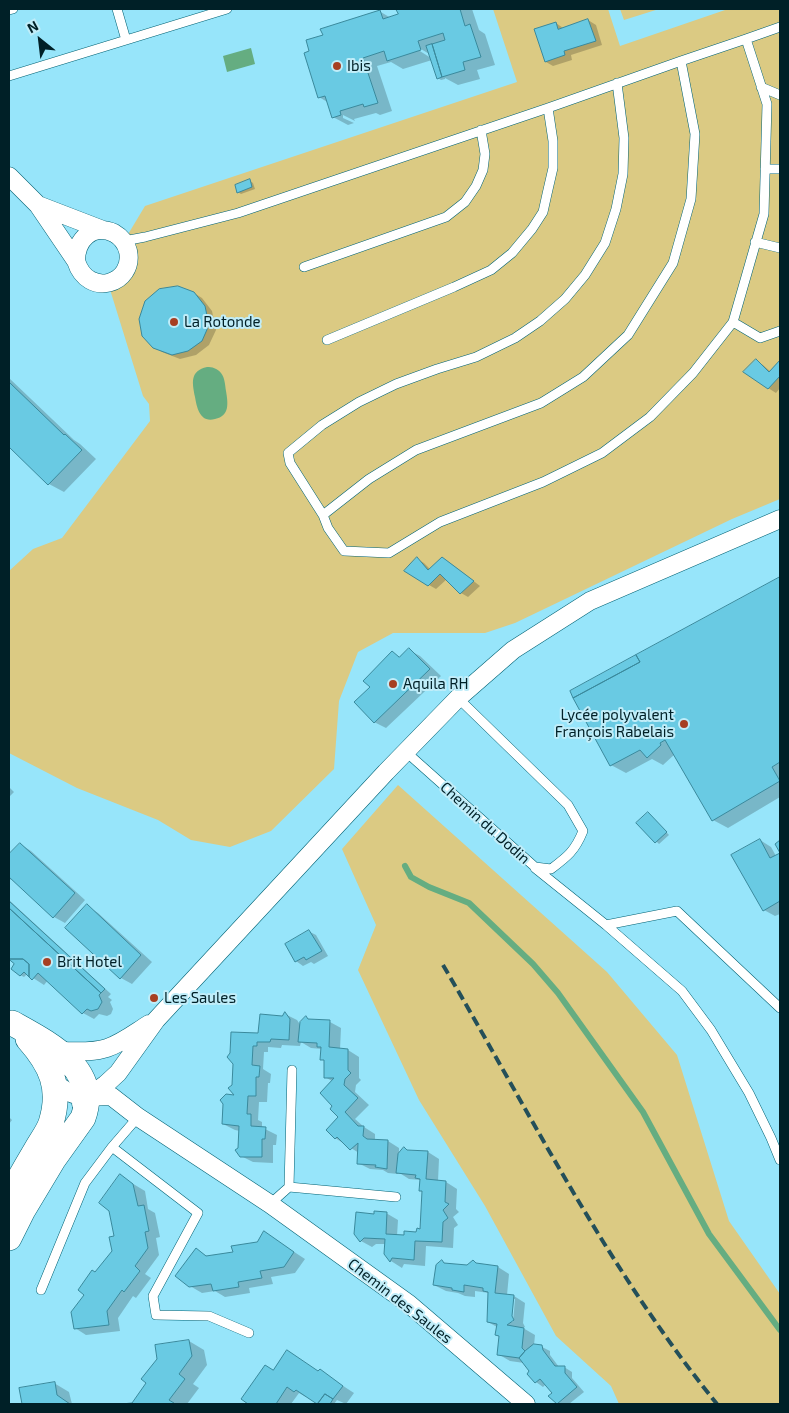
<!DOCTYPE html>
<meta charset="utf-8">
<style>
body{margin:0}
#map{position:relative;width:789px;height:1413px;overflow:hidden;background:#97e5fa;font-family:"Exo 2",sans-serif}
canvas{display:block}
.frame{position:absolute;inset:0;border:10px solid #002027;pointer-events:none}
.north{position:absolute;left:15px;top:15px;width:50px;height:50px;-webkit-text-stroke:4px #c0edf9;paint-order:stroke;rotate:331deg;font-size:14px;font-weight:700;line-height:20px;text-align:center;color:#002027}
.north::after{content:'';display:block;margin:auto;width:18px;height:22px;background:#002027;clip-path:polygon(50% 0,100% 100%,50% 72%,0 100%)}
</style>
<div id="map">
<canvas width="789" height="1413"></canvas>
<div class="frame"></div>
<div class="north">N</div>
</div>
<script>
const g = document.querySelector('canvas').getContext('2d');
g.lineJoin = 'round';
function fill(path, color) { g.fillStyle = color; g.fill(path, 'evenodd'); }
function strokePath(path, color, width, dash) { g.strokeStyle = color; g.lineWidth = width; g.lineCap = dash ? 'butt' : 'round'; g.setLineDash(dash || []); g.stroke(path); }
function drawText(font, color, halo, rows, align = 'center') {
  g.font = font + ' "Exo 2",sans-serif'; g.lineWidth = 4; g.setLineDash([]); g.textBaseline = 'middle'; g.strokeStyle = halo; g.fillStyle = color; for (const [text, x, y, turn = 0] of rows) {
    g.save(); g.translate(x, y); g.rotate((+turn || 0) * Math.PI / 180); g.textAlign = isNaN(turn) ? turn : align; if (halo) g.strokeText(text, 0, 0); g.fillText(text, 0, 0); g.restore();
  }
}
fill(new Path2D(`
 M493 9H608L620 46 728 9H780V499L732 519 515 623 485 633H393L358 652 339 701 334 769 271 831 230 847 191 840 158 820 77 788 9 753V571L33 549 62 538 150 421 149 404 143 396 108 283 127 266 124 241 145 206 517 82Z
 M620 9H659L624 20Z
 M398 785 607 972 677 1055 729 1221 780 1294V1404H619L611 1386 556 1336 485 1206 419 1100 358 970 376 925 342 849Z`), '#dbca83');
fill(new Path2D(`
 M251 48 255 64 227 72 223 56Z
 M207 367C212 367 217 368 221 373 225 378 225 385 226 391 228 403 230 416 215 419 200 423 197 408 195 397 192 382 190 371 207 367Z`), '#65ad81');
fill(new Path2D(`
 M398 9H472L479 30 485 34 495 65 477 70 480 79 458 85 445 78V79L441 80 438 78 432 60 403 69 391 62 377 66 392 111 380 115 376 113 354 119 355 121 343 115V118L354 123 348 125 333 117 329 103 319 97 311 52 324 35 379 11 391 18 399 15ZM416 46 431 55V58L415 48Z
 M588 20 596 25 602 45 571 55 572 60 553 66 546 62 556 23 563 28Z
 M250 181 253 183 255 189 241 194 238 192Z
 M194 293 202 298 212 311 216 330 209 345 196 355 180 359 162 352 154 347Z
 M756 361 763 365 771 372 780 362V388L776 393 768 388Z
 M9 378 74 440 80 444 96 459 64 492 49 484 9 446Z
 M442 558 450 563 480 586 468 597 461 593 447 579 436 589 429 585 417 559 424 563 430 569Z
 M780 579V797L728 828 713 820 675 754 663 765 652 759 626 773 611 765 571 691Z
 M409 650 420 656 441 676 386 728 374 722 371 687 392 653 401 658Z
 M9 787 14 792 9 797Z
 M651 816 669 835 659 844 638 823Z
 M760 840 771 847 776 856 780 854V914L775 916 764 910Z
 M20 844 31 851 85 900 65 923 54 917 12 878 9 881V856Z
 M9 900 111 994 108 997 112 1000 110 1002 113 1009 111 1014 107 1016 99 1014 94 1019 83 1013 48 980 44 985 27 974 24 977 20 975 16 963 9 957Z
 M87 906 98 913 152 962 132 984 121 978Z
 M308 931 316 935 328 956 314 964 311 962 303 966 296 961Z
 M285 1014 297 1020 301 1026 307 1018 311 1021 330 1022 341 1028 340 1050H348L359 1057V1078L361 1080 356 1085 355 1092 369 1105 355 1119 364 1127 375 1134V1140L388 1141 399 1148V1155L409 1151 428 1152 439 1159 438 1181 446 1182 457 1189 456 1209 459 1212 453 1217 458 1225 454 1228 453 1248 426 1246 425 1266 404 1264 402 1268 391 1261 386 1254V1244H376L372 1247 361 1241 375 1215 386 1213 398 1220 397 1236 418 1234 421 1230 423 1192 420 1191 421 1180 409 1179 398 1172V1174L388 1173 383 1170 370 1169 358 1163 359 1153 335 1138 340 1117 334 1106 332 1081 325 1077 326 1061 321 1059 322 1049 311 1048 301 1042 300 1046 282 1045 281 1048 268 1047V1052H264L263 1069 271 1074 270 1083H268L267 1102H259L258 1120 262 1122V1128L265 1129 277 1135 276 1145H273V1163L253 1162 241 1156 240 1131 235 1130 223 1124 237 1096 233 1085 234 1063 259 1035Z
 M9 1117 12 1120 9 1124Z
 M120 1176 145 1191 148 1209 155 1213 160 1237 156 1238 159 1255 145 1274 151 1278 136 1298 133 1296 118 1318 120 1331 86 1335 75 1328 86 1295 96 1273 113 1251 116 1238Z
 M265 1233 305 1259 295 1273 271 1277 273 1284 249 1288 250 1293 225 1297 215 1291 202 1293 190 1286 196 1250 209 1257 234 1253 257 1243Z
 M442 1262 447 1264 468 1267 479 1265 498 1267 509 1274 507 1295 514 1296 525 1303 523 1323 525 1327 523 1328 535 1335 534 1345 542 1347 550 1351V1355L559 1367H564L572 1372V1378L584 1392 569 1404H557L550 1396 553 1393 546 1384 543 1387 536 1382 529 1374 531 1372 524 1363 510 1361 498 1354 500 1337 497 1327 488 1322 489 1293 475 1291V1297L465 1296 458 1293 446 1291 434 1285ZM512 1299H515L513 1322H510Z
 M189 1341 204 1350 207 1365 193 1384 199 1388 187 1404H129H133L148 1383 158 1359 156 1346Z
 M273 1371 319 1372 331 1378 354 1393 346 1404 337 1400 334 1404H319L307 1396 306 1397 299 1393 291 1404H250L242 1398Z
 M54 1383 69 1392 72 1404 23 1403Z`), '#0003');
strokePath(new Path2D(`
 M405 866 411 877 429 887 469 903 533 964 558 993 643 1112 709 1234 780 1330`), '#65ad81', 6);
const building = new Path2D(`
 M396 9H460L465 26 470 24 481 57 463 62 465 70 442 77 432 44 445 40 443 33 418 41 421 50 387 61 384 51 363 58 378 103 364 107 363 104 340 111 341 115 332 118 325 96 318 98 304 53 309 51 306 40 323 35 320 29 380 10 383 19 398 14Z
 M588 19 596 41 564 51 565 55 545 62 534 29 556 22 558 29Z
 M432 44 442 77 437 79 426 46Z
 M250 179 252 187 237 193 235 185Z
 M178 286 194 292 205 306 209 325 202 341 188 351 172 355 153 348 142 336 139 319 145 301 159 289Z
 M756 359 769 372 780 360V376L768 389 743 372Z
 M9 382 64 435 65 434 82 450 48 485 9 447Z
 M417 557 428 570 442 557 474 581 460 594 440 574 428 586 404 571Z
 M780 577V762L772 767 780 781 712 821 665 740 660 743 661 745 647 758 640 750 610 766 573 698 640 662 636 655Z
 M409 648 430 669 374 723 354 702 370 687 363 681 392 651 399 657Z
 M636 655 640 662 573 698 570 691Z
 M648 812 667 832 655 843 636 823Z
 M760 839 770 858 780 853 775 844 780 840V901L763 911 731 855Z
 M20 843 75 893 53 918 9 877V854Z
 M9 901 105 989 101 993 9 908Z
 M87 904 141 955 120 979 65 928Z
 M9 908 101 993 99 995 102 1002 98 1009 91 1011 87 1009 82 1014 38 973 32 980 29 977V964L23 959H9Z
 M309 930 322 951 306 960 304 957 295 962 285 944Z
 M9 959H23L29 964V977L24 972 20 976 11 969 14 964Z
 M285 1012 290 1019 289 1040 271 1039 270 1042H257V1046H253L252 1065 260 1066 259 1077H256V1096H248L247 1114H251V1126L266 1127 265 1139H262V1157H240L235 1150 238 1148 239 1126 222 1124 223 1104 220 1100 226 1094 234 1095 228 1088 232 1085 233 1064 227 1057 230 1053 231 1032 258 1033 260 1014 282 1016Z
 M306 1016 308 1019 330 1020 329 1047 348 1049V1070L351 1073 345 1079 344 1085 358 1098 345 1112 358 1126H364L363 1136 367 1139 388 1140 387 1169 375 1167 376 1165 357 1164 358 1143 350 1150 337 1137 335 1139 326 1130 338 1117 330 1109 332 1106 320 1093 334 1078H324V1060H320L321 1047H317V1043L298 1042 300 1022Z
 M404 1147 407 1150 428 1151 426 1179 446 1181 445 1202 449 1204 443 1210 448 1218 443 1222 442 1242 415 1241 414 1260 392 1258 390 1262 384 1254 385 1239 364 1238 360 1242 354 1234 356 1212 374 1214V1211L387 1212 386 1234 404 1235V1231L416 1232 417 1228 420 1229 422 1191H419L420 1179 415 1178 416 1175 396 1173 398 1154Z
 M120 1174 133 1184 138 1206 144 1205 149 1231 145 1232 148 1248 135 1266 140 1271 124 1292 122 1290 107 1311 109 1325 74 1329 71 1312 84 1295 78 1290 92 1270 95 1272 112 1251 109 1237 114 1236 109 1211 99 1203Z
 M264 1231 294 1252 284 1267 260 1271 262 1278 238 1282 239 1287 213 1291 211 1284 189 1287 175 1276 196 1248 206 1256 233 1252 231 1246 257 1242Z
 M442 1260 444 1263 467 1265 473 1260 476 1263 498 1266 495 1293 514 1295 512 1316 514 1320 507 1325 524 1328 522 1348 525 1351 519 1358 497 1355 499 1336 495 1335 497 1324 487 1322 488 1292 483 1291V1288L464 1285V1292L452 1290V1288L433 1285 436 1265Z
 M189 1340 192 1356 179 1374 185 1379 169 1400 174 1403 173 1404H121L132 1403 146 1383 141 1379 157 1359 155 1345Z
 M534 1344 542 1345 543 1350 555 1366H565V1373L577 1387 557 1404 548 1396 552 1393 540 1379 535 1383 527 1374 529 1371 519 1358 525 1351Z
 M287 1350 318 1371 320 1369 343 1386 333 1399 325 1394 317 1404 296 1390 294 1392 287 1387 276 1404H248L241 1399 265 1365 273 1370Z
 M55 1382 57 1395 70 1404H22L19 1388Z
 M325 1394 333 1399 330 1404H318Z`);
fill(building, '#69cae3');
strokePath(building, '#3a899c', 1);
const lane = new Path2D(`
 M117 9 126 40
 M9 10 13 9
 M746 39 780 27
 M9 76 227 9
 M761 87 780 95
 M765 169H780
 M124 241 145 237 238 213 548 108 681 61 695 134 691 199 673 263 628 335 583 377 541 403 416 450 369 479 323 515 290 463 288 453 322 425 359 402 396 384 437 369 476 357 515 338 540 321 565 299 585 275 605 243 616 209 623 174 624 138 617 83
 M755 242 780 248
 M304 267 446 217 465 202 476 186 483 170 485 154 481 130
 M733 322 760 338 780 331
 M327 340 454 287 491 270 512 253 532 229 543 212 547 194 553 168V141L548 108
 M323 515 328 528 344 551 389 553 440 522 543 482 602 453 650 417 693 373 733 322 764 214 767 104 746 39 681 61
 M405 751 535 867 551 869C567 857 575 851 583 831L568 805 458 698
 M535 868 606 925 682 991 711 1030 749 1093 771 1138 780 1160
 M606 925 677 911 780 1008
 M112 1147 198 1213 153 1296 156 1315 209 1316 249 1333
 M289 1187 292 1070
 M270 1204 289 1187 396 1197
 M41 1290 85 1183 112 1147 138 1117`);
const street = new Path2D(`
 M9 176 38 205 76 261C88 299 135 284 128 251 126 243 121 237 114 233 92 223 76 240 76 261
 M38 205 103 230
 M58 1051C74 1051 92 1053 107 1048 122 1043 136 1032 149 1024
 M54 1082C75 1100 86 1097 111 1096L138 1117 270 1204 409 1304 526 1404
 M81 1104 88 1097 106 1084 118 1073 156 1020 386 772 458 698 513 650 590 601 780 519`);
const secondary = new Path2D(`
 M9 1196C18 1181 27 1165 36 1150 41 1141 48 1132 51 1123 62 1088 51 1065 28 1039
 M9 1238 23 1210 53 1160 83 1118C101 1069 48 1043 12 1023`);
strokePath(lane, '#006274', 10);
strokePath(street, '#006274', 19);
strokePath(secondary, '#006274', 26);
strokePath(lane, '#fff', 9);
strokePath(street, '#fff', 18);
strokePath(secondary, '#fff', 25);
strokePath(new Path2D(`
 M443 965C530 1113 608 1270 717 1404`), '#244f59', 4, [10, 5]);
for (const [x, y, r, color] of [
 [337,66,5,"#a73f22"],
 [174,322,5,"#a73f22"],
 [393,684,5,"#a73f22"],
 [684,724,5,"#a73f22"],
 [47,962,5,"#a73f22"],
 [154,998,5,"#a73f22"]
]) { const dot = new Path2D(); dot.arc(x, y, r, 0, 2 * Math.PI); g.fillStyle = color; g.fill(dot); strokePath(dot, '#c0edf9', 2); }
drawText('15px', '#002027', '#c0edf9', [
 ["Ibis",347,66],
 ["La Rotonde",184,322],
 ["Aquila RH",403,684],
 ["Lycée polyvalent",674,715,"right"],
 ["François Rabelais",674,732,"right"],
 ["Brit Hotel",57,962],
 ["Les Saules",164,998]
], 'left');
drawText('15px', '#002027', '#c0edf9', [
 ["Chemin du Dodin",485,823,42],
 ["Chemin des Saules",400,1301,38]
]);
</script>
